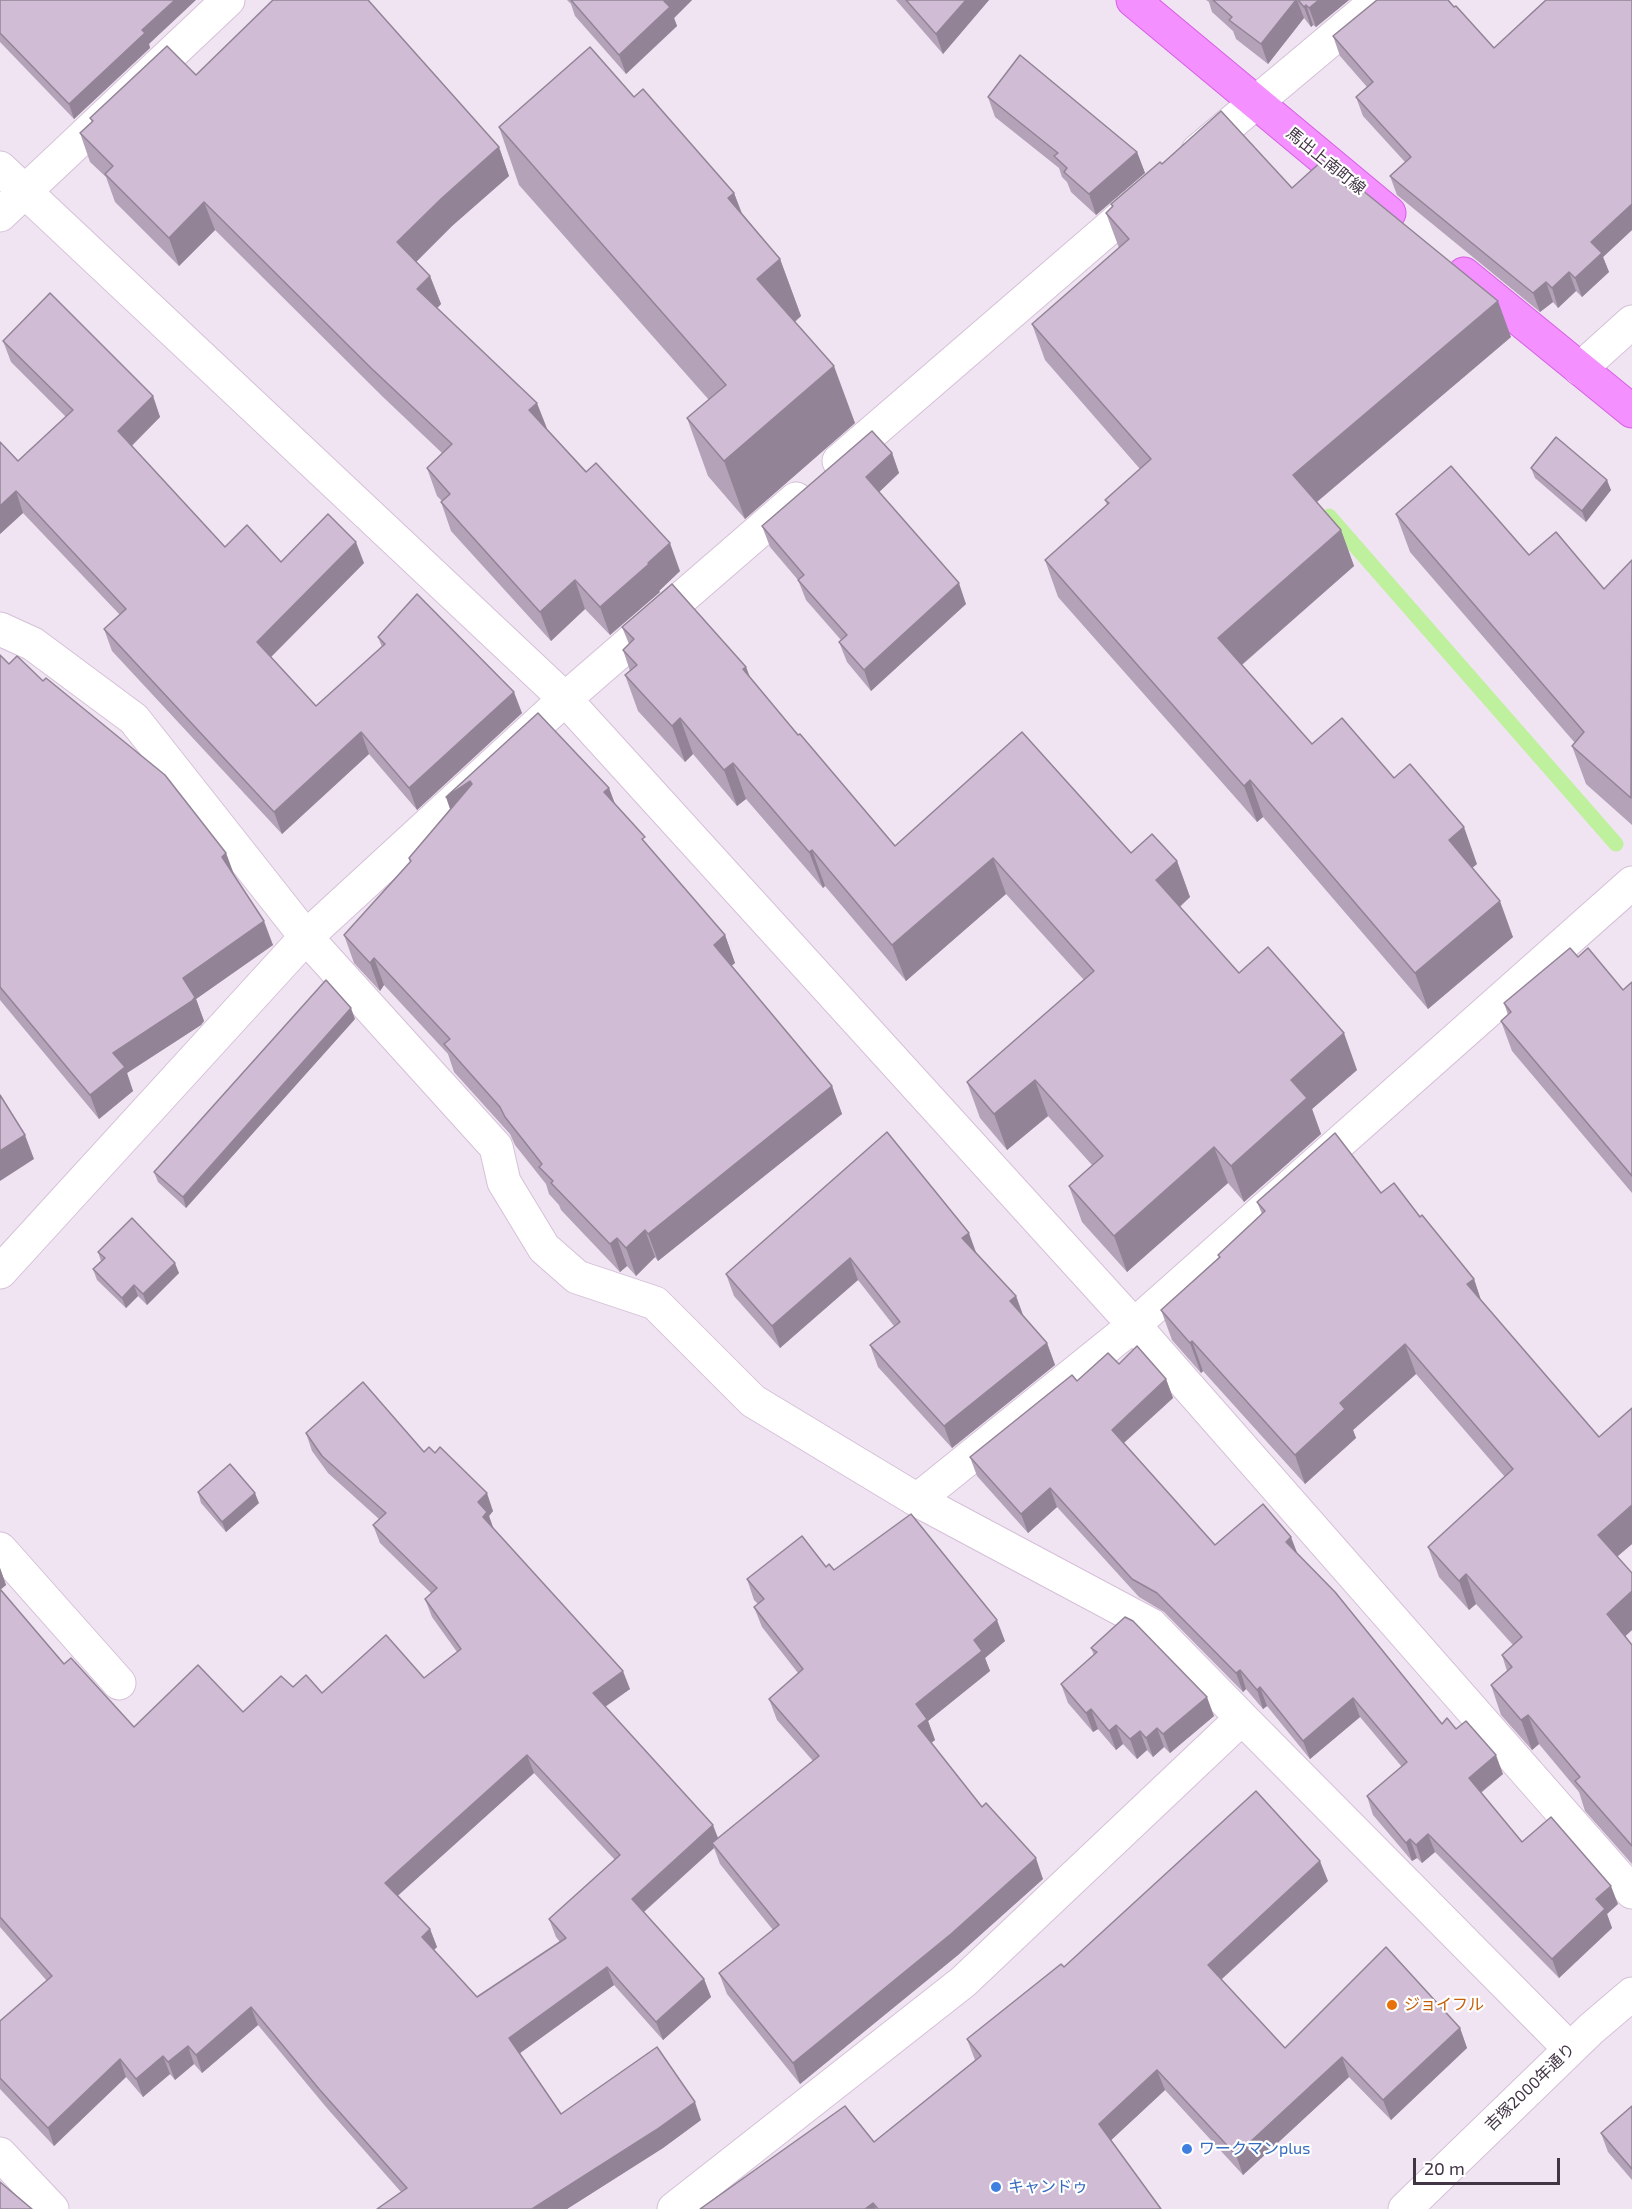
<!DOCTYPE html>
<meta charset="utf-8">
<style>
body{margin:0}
#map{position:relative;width:1632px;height:2209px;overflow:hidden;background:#f0e3f2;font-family:"Exo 2",sans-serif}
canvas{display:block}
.scale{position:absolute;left:1413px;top:2158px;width:147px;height:27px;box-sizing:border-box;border:3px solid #413444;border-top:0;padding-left:8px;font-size:18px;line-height:21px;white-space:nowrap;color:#413444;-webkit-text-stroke:4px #fff;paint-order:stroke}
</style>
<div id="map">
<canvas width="1632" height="2209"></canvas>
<div class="scale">20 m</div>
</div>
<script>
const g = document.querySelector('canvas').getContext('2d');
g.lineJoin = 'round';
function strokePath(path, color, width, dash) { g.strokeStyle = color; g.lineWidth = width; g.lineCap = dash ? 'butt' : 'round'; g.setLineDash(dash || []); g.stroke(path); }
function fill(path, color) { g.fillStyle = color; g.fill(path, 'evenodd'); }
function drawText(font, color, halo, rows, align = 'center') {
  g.font = font + ' "Exo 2","Noto Sans JP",sans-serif'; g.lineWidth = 4.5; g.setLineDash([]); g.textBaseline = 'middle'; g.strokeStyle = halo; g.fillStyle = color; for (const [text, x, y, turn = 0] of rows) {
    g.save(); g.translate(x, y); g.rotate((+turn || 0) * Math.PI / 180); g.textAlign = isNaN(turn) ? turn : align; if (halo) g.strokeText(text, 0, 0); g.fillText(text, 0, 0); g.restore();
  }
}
strokePath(new Path2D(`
 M1329 516 1616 844`), '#bff09e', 15);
const minor = new Path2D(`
 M1198 151 1378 0
 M0 168 565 699 1134 1325 1632 1892
 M0 215 228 0
 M1580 369 1632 322
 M839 461 1145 197
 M0 629 33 644 134 719 306 937 496 1147 504 1182 544 1248 577 1277 655 1303 753 1401 917 1500 1151 1625 1242 1718
 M0 1272 306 937 565 699 796 499
 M917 1500 1134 1325 1632 883
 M0 1549 119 1683
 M0 2154 52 2209
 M674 2209 963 1982 1242 1718 1570 2049
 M1405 2209 1591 2029 1632 1994`);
const major = new Path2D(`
 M1133 0 1389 213
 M1464 274 1632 411`);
strokePath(minor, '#d5c0d8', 35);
strokePath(major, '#d560e4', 35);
strokePath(minor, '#fff', 33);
strokePath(major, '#f490ff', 33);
fill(new Path2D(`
 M0 0 149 44 150 48 74 119 0 42Z
 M567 0H692L674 18 677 26 626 74 575 16 571 4Z
 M896 0H989L943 54Z
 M1206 0H1349L1316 27 1313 25 1311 27 1304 18 1268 64 1236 39 1233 31 1212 12 1209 2Z
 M1632 0V230L1603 257 1609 272 1582 297 1576 291 1558 308 1553 302 1540 312 1397 195 1390 176 1405 162 1363 116 1356 97 1367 87 1340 56 1333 36 1454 7 1494 48Z
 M196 75 499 147 509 176 452 226 416 262 430 276 441 304 437 308 547 429 680 571 659 591 660 592 610 635 585 609 551 641 451 531 441 502 442 501 437 496 427 468 442 453 383 397 215 230 179 266 115 202 106 177 90 162 80 133 92 122 90 118Z
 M634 97 734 193 742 213 780 259 801 316 795 322 855 423 745 519 708 476 687 418 709 400 519 185 499 127Z
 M988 97 1137 152 1145 173 1096 215 1071 192 1067 182 1062 177 1059 168 995 117Z
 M1162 164 1292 188 1349 190 1511 337 1317 502 1341 530 1354 566 1242 665 1312 744 1394 778 1477 864 1472 868 1513 937 1428 1009 1263 817 1257 822 1058 597 1045 560 1107 505 1105 500 1140 469 1045 360 1032 324 1119 248 1106 213 1112 207 1111 204Z
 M3 341 153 396 160 417 132 446 225 547 281 562 364 563 271 657 316 706 382 647 378 637 522 713 417 810 369 754 282 834 112 651 104 629 120 615 23 513 0 534V442L18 461 66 417 11 362Z
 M892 453 899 473 879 492 966 604 871 691 847 662 839 642 841 640 806 600 798 580 770 547 762 526Z
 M1531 468 1611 490 1586 522 1535 478Z
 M1396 514 1529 555 1604 589 1632 560V825L1586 784 1572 746 1575 743 1410 552Z
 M622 627 746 667 750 677 798 735 895 846 1131 853 1177 861 1190 897 1180 907 1239 973 1357 1070 1312 1109 1321 1134 1244 1202 1228 1183 1127 1272 1082 1222 1069 1186 1092 1165 1048 1116 1007 1150 980 1118 967 1082 1084 980 1006 894 906 981 825 886 823 888 746 799 737 806 693 754 685 762 638 711 625 675 630 671 623 650 629 644Z
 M0 655 9 664 43 681 226 853 234 876 273 945 196 999 204 1021 201 1025 127 1073 133 1091 99 1119 0 1000Z
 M538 713 609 788 615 804 648 846 725 935 735 963 731 966 832 1086 842 1114 658 1261 655 1257 636 1276 627 1266 620 1272 561 1210 559 1205 549 1194 546 1184 515 1145 510 1134 454 1072 448 1054 384 985 380 991 354 963 344 935 410 862 409 858 450 809 446 797Z
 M1578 957 1623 990 1632 982V1193L1512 1051 1501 1021 1508 1015 1504 1003Z
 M355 1019 186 1208 158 1182 154 1172Z
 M887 1132 976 1252 1016 1296 1023 1315 1047 1343 1055 1365 952 1448 878 1367 870 1345 894 1326 858 1280 780 1348 734 1296 726 1274Z
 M1381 1193 1420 1217 1474 1279 1481 1301 1599 1437 1632 1408V1544L1617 1557 1632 1573V1630L1625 1636 1632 1645V1864L1585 1811 1579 1792 1539 1744 1532 1750 1501 1715 1491 1685 1507 1671 1502 1655 1513 1645 1476 1604 1469 1610 1439 1577 1428 1547 1505 1477 1416 1374 1353 1430 1356 1438 1305 1484 1203 1371 1201 1373 1172 1340 1161 1310 1219 1257 1218 1255 1262 1214 1257 1202Z
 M98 1252 179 1273 147 1305 138 1296 126 1308 97 1280 93 1269 101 1261Z
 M1119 1364 1166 1379 1173 1398 1124 1443 1215 1545 1298 1554 1442 1724 1456 1729 1503 1774 1481 1793 1522 1842 1618 1904 1607 1914 1612 1928 1559 1978 1435 1852 1422 1863 1417 1858 1412 1861 1373 1815 1367 1796 1402 1767 1360 1717 1310 1759 1267 1706 1263 1709 1246 1689 1243 1692 1164 1612 1139 1597 1057 1507 1028 1533 977 1476 970 1457 1077 1381Z
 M306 1433 424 1452 493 1511 489 1516 493 1528 630 1689 605 1707 718 1839 813 1761 777 1720 769 1699 798 1673 762 1627 754 1607 758 1604 754 1600 747 1579 826 1567 1005 1641 985 1658 990 1671 928 1721 935 1740 931 1743 982 1807 1043 1879 958 1955 800 2084 727 1994 719 1973 773 1930 720 1864 714 1848 644 1912 704 1979 711 1997 663 2040 614 1985 520 2053 561 2114 701 2120 663 2148 567 2209H377L401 2192 326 2107 258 2025 202 2073 194 2064 175 2080 170 2074 143 2097 126 2077 54 2146 0 2089V2021L47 1981 0 1927V1568L6 1585 0 1590 64 1664 134 1727 243 1712 293 1687 322 1693 424 1678 457 1652 432 1617 425 1599 431 1593 380 1543 373 1525 379 1519 328 1473 312 1451ZM534 1773 615 1860 549 1919 556 1937 560 1942 477 1997 434 1950 437 1947 430 1929 398 1895Z
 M198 1492 259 1503 226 1532 201 1503Z
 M1091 1648 1214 1716 1170 1753 1164 1747 1153 1757 1147 1750 1137 1759 1123 1744 1116 1750 1098 1729 1093 1732 1068 1703 1061 1684 1094 1655Z
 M1328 1881 1221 1980 1285 2048 1460 2028 1467 2048 1391 2120 1349 2077 1243 2175 1165 2090 1111 2140 1161 2209H700L874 2142 975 2060 967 2039 1064 1967Z
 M1632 2106V2180L1608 2152 1601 2133Z`), '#b4a2b8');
fill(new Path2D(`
 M175 0H196L149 44 150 48 74 119 69 104 142 30Z
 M665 0H692L674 18 677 26 626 74 619 55Z
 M966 0H989L943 54 936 34Z
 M1296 0H1297L1304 18 1268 64 1261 44Z
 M1319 0H1349L1316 27 1309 8Z
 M1306 5 1313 25 1311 27 1304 7Z
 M499 147 509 176 452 226 408 270 397 242 442 198Z
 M1137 152 1145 173 1096 215 1089 194Z
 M734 193 755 250 728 198Z
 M204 202 215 230 179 266 169 238Z
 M1632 204V230L1603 257 1609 272 1582 297 1575 278 1591 242Z
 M780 259 801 316 778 336 757 279Z
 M1569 272 1576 291 1558 308 1552 288Z
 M430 276 441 304 427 318 417 289Z
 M1546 282 1553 302 1540 312 1533 293Z
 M1498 301 1511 337 1306 511 1293 475Z
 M834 366 855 423 745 519 724 461Z
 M153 396 160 417 125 452 118 431Z
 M537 403 548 431 529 410Z
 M892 453 899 473 873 498 866 477Z
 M1607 480 1611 490 1586 522 1582 511Z
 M16 491 23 513 0 534V506Z
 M1341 530 1354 566 1231 674 1218 638Z
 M356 542 364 563 265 663 257 642Z
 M670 543 680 571 659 591 660 592 610 635 600 607Z
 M575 580 585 609 551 641 540 612Z
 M959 583 966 604 871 691 864 670Z
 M746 667 759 703 743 669Z
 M514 692 522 713 417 810 409 788Z
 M680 718 693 754 685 762 672 726Z
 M361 732 369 754 282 834 274 812Z
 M733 763 746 799 737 806 724 770Z
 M1250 780 1263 817 1257 822 1244 786Z
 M470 781 480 809 456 825 446 797Z
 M609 788 619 815 604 792Z
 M1464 827 1477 864 1462 876 1449 840Z
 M812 850 825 886 823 888 809 852Z
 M226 853 235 877 222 857Z
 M993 858 1006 894 906 981 892 945Z
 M1177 861 1190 897 1169 916 1156 880Z
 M1500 901 1513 937 1428 1009 1415 973Z
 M264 921 273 945 196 999 204 1021 201 1025 127 1073 133 1091 99 1119 90 1095 113 1053 183 978Z
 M725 935 735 963 724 972 714 945Z
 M374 958 384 985 380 991 370 963Z
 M351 1008 355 1019 186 1208 183 1197Z
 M1344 1033 1357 1070 1312 1109 1321 1134 1244 1202 1231 1166 1291 1080Z
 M1035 1080 1048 1116 1007 1150 994 1114Z
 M832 1086 842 1114 658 1261 648 1234Z
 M25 1135 34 1159 0 1181V1151Z
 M1214 1147 1228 1183 1127 1272 1114 1236Z
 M645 1230 655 1257 636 1276 626 1248Z
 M969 1233 977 1255 962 1238Z
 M617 1238 627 1266 620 1272 610 1244Z
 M850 1258 858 1280 780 1348 772 1326Z
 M175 1263 179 1273 147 1305 143 1294Z
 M1474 1279 1484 1309 1467 1284Z
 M134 1285 138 1296 126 1308 122 1298Z
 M1016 1296 1024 1318 1010 1301Z
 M1192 1341 1203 1371 1201 1373 1190 1343Z
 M1047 1343 1055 1365 952 1448 944 1426Z
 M1405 1344 1416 1374 1353 1430 1356 1438 1305 1484 1295 1455 1340 1403Z
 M1166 1379 1173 1398 1118 1448 1112 1430Z
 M1050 1488 1057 1507 1028 1533 1021 1514Z
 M255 1493 259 1503 226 1532 222 1522Z
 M487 1493 493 1511 489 1516 494 1530 489 1534 478 1502Z
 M1632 1505V1544L1608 1564 1598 1535Z
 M1291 1537 1298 1555 1286 1542Z
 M0 1568 6 1585 0 1590Z
 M1466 1574 1476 1604 1469 1610 1459 1581Z
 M1632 1591V1630L1618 1643 1607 1614Z
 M997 1620 1005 1641 985 1658 990 1671 928 1721 935 1740 926 1747 918 1726 916 1704 974 1640Z
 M1240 1670 1246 1689 1243 1692 1236 1673Z
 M623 1671 630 1689 599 1711 593 1693Z
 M1260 1687 1267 1706 1263 1709 1257 1690Z
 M1207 1697 1214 1716 1170 1753 1163 1734Z
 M1353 1698 1360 1717 1310 1759 1303 1741Z
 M1091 1709 1098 1729 1093 1732 1086 1713Z
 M1528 1715 1539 1744 1532 1750 1521 1720Z
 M1116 1725 1123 1744 1116 1750 1109 1731Z
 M1157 1728 1164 1747 1153 1757 1146 1738Z
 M1140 1731 1147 1750 1137 1759 1130 1739Z
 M527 1755 534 1773 392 1901 385 1883Z
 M1496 1755 1503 1774 1475 1797 1469 1778Z
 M713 1825 720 1843H712L714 1848 638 1917 632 1899Z
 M1428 1834 1435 1852 1422 1863 1416 1845Z
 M1410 1839 1417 1858 1412 1861 1406 1843Z
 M1036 1858 1043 1879 958 1955 800 2084 793 2063Z
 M1320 1861 1328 1881 1215 1985 1208 1965Z
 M1611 1886 1618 1904 1607 1914 1612 1928 1559 1978 1552 1959 1596 1899Z
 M430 1929 437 1947 428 1955 422 1937Z
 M607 1967 614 1985 516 2056 509 2038Z
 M704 1979 711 1997 663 2040 656 2022Z
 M251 2007 258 2025 202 2073 196 2055Z
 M1460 2028 1467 2048 1391 2120 1383 2100Z
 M188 2046 194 2064 175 2080 168 2062Z
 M163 2056 170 2074 143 2097 136 2079Z
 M1342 2057 1349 2077 1243 2175 1236 2155Z
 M120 2059 126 2077 54 2146 48 2128Z
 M1157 2070 1165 2090 1107 2144 1099 2124Z
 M695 2102 701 2120 663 2148 567 2209H532Z
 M873 2203 876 2209H865Z`), '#928496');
const building = new Path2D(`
 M0 0H175L142 30 145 33 69 104 0 33Z
 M273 0H368L499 147 442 198 397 242 430 276 417 289 537 403 529 410 586 472 596 463 670 543 648 563 649 564 600 607 575 580 540 612 441 502 450 494 427 468 452 444 372 369 204 202 169 238 105 174 113 166 80 133 93 121 90 118 167 46 196 75Z
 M571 0H665L664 1 670 7 619 55Z
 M906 0H966L936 34Z
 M1213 0H1296L1261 44 1229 20 1232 17Z
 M1298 0H1319L1309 8 1306 5 1304 7Z
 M1377 0H1448L1454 7 1456 6 1494 48 1546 0H1632V204L1591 242 1602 253 1575 278 1569 272 1552 288 1546 282 1533 293 1390 176 1411 157 1356 97 1373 82 1333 36Z
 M590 47 634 97 643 89 734 193 728 198 780 259 757 279 834 366 724 461 687 418 726 385 499 127Z
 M1020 55 1137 152 1089 194 1064 172 1067 168 1054 156 1058 153 988 97Z
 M1221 111 1292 188 1323 160 1349 190 1356 185 1498 301 1293 475 1341 530 1218 638 1312 744 1342 718 1394 778 1410 764 1464 827 1449 840 1500 901 1415 973 1250 780 1244 786 1045 560 1109 503 1105 500 1151 459 1032 324 1129 239 1106 213 1113 206 1111 204 1160 162 1162 164Z
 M50 293 153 396 118 431 225 547 247 525 281 562 328 514 356 542 257 642 316 706 385 644 378 637 417 594 514 692 409 788 361 732 274 812 104 629 126 609 16 491 0 506V442L18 461 73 410 3 341Z
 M872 431 892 453 866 477 959 583 864 670 839 642 847 635 798 580 804 575 762 526Z
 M1556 437 1607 480 1582 511 1531 468Z
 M1451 466 1529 555 1556 532 1604 589 1632 560 1631 798 1572 746 1584 732 1396 514Z
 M672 584 746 667 743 669 798 735 800 734 895 846 1022 732 1131 853 1152 834 1177 861 1156 880 1239 973 1268 947 1344 1033 1291 1080 1307 1098 1231 1166 1214 1147 1114 1236 1069 1186 1103 1156 1035 1080 994 1114 967 1082 1094 971 993 858 892 945 812 850 809 852 733 763 724 770 680 718 672 726 625 675 637 665 623 650 634 639 622 627Z
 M0 655 9 664 17 656 43 681 46 678 165 775 226 853 222 857 264 921 183 978 195 997 192 1001 113 1053 125 1067 90 1095 0 987Z
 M538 713 609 788 604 792 645 837 642 839 725 935 714 945 832 1086 648 1234 645 1230 626 1248 617 1238 610 1244 551 1183 553 1181 539 1167 542 1164 505 1117 500 1107 444 1044 450 1039 374 958 370 963 344 935 411 861 409 858 472 784 470 781 446 797Z
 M1570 948 1578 957 1588 948 1623 990 1632 982V1176L1501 1021 1511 1012 1504 1003Z
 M326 980 351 1008 183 1197 154 1172Z
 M0 1095 25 1135 0 1151Z
 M887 1132 969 1233 962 1238 1016 1296 1010 1301 1047 1343 944 1426 870 1345 900 1322 850 1258 772 1326 726 1274Z
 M1335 1133 1381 1193 1394 1183 1420 1217 1422 1215 1474 1279 1467 1284 1599 1437 1632 1408V1505L1598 1535 1632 1573V1591L1607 1614 1632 1645V1846L1575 1781 1580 1777 1528 1715 1521 1720 1491 1685 1512 1667 1502 1655 1522 1637 1466 1574 1459 1581 1428 1547 1513 1469 1405 1344 1340 1403 1345 1409 1295 1455 1192 1341 1190 1343 1161 1310 1220 1257 1218 1255 1265 1211 1257 1202Z
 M132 1218 175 1263 143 1294 134 1285 122 1298 93 1269 105 1258 98 1252Z
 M1137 1346 1166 1379 1112 1430 1215 1545 1263 1504 1291 1537 1286 1542 1335 1592 1442 1724 1447 1718 1456 1729 1466 1721 1496 1755 1469 1778 1522 1842 1551 1817 1611 1886 1596 1899 1605 1909 1552 1959 1428 1834 1416 1845 1410 1839 1406 1843 1367 1796 1407 1762 1353 1698 1303 1741 1260 1687 1257 1690 1240 1670 1236 1673 1157 1593 1132 1579 1050 1488 1021 1514 970 1457 1072 1375 1077 1381 1108 1353 1119 1364Z
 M363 1382 424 1452 429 1447 435 1453 440 1447 487 1493 478 1502 487 1512 483 1517 623 1671 593 1693 713 1825 632 1899 704 1979 656 2022 607 1967 509 2038 561 2114 657 2047 695 2102 656 2130 532 2209H377L407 2188 319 2089 251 2007 196 2055 188 2046 168 2062 163 2056 136 2079 120 2059 48 2128 0 2078V2021L52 1976 0 1917V1589L64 1664 71 1658 134 1727 198 1665 243 1712 281 1676 293 1687 306 1675 322 1693 386 1635 424 1678 461 1649 425 1599 437 1588 373 1525 386 1513 322 1456 306 1433ZM527 1755 620 1855 549 1919 566 1938 477 1997 422 1937 430 1929 385 1883Z
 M230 1464 255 1493 222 1522 198 1492Z
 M911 1514 997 1620 974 1640 982 1651 916 1704 927 1719 918 1726 982 1807 986 1803 1036 1858 951 1934 793 2063 719 1973 779 1925 712 1843 819 1756 769 1699 803 1669 754 1607 764 1599 747 1579 802 1536 826 1567 829 1564 834 1570Z
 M1125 1617 1133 1621 1207 1697 1163 1734 1157 1728 1146 1738 1140 1731 1130 1739 1116 1725 1109 1731 1091 1709 1086 1713 1061 1684 1097 1652 1091 1648Z
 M1256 1791 1320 1861 1208 1965 1285 2048 1386 1947 1460 2028 1383 2100 1342 2057 1236 2155 1157 2070 1099 2124 1161 2209H878L873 2203 865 2209H700L845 2106 874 2142 981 2056 967 2039 1061 1964 1064 1967Z
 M1632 2106V2169L1601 2133Z
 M0 2182 32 2209H0Z`);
fill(building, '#d1bcd6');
strokePath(building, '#928496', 1.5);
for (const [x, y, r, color] of [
 [1392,2005,6,"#e8710a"],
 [1187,2149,6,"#3f7fe0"],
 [996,2187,6,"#3f7fe0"]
]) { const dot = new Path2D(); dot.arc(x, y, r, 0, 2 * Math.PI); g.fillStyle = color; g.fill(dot); strokePath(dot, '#fff', 2); }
drawText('16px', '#413444', '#fff', [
 ["馬出上南町線",1326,161,39],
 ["吉塚2000年通り",1530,2087,-44]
]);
drawText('16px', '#c56008', '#fff', [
 ["ジョイフル",1404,2005]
], 'left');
drawText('16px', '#366cbe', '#fff', [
 ["ワークマンplus",1199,2149],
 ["キャンドゥ",1008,2187]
], 'left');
</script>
